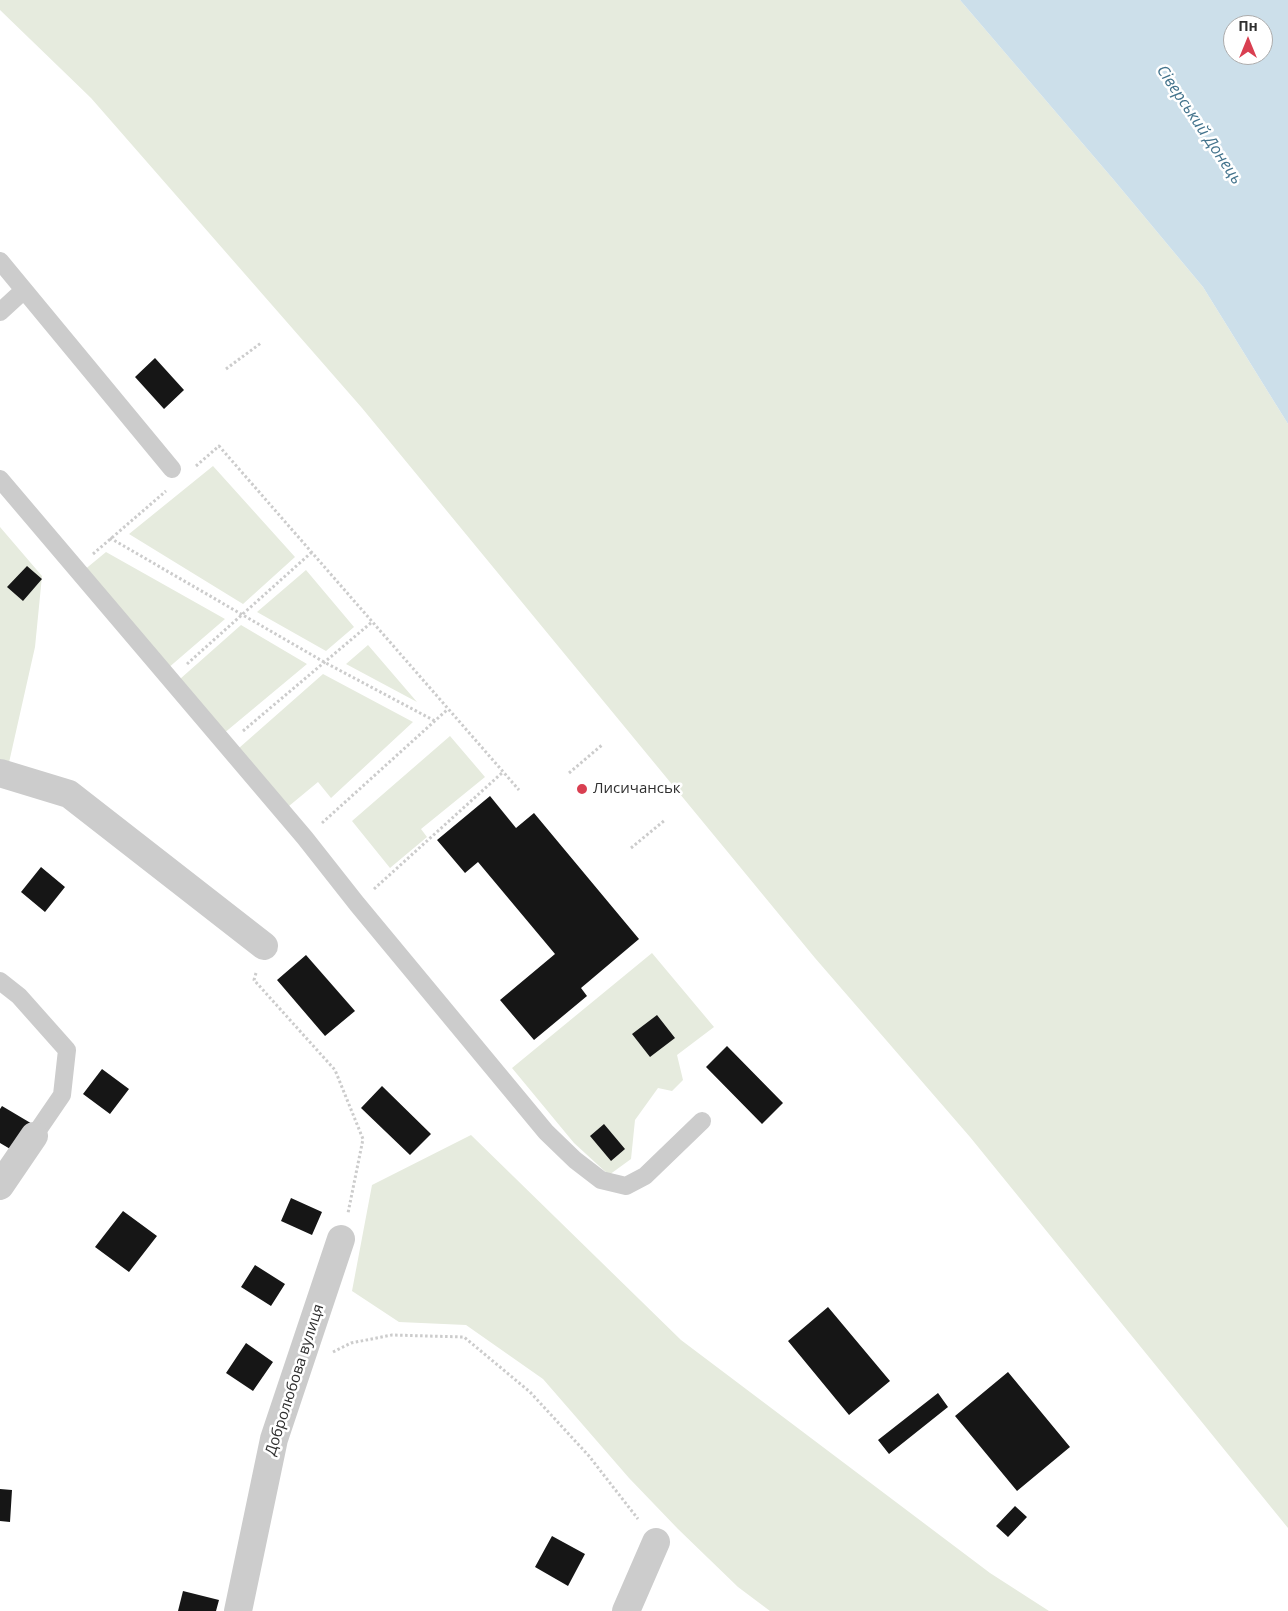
<!DOCTYPE html>
<meta charset="utf-8">
<style>
body{margin:0}
#map{position:relative;width:1288px;height:1611px;overflow:hidden;background:#fff;font-family:"Open Sans",sans-serif}
canvas{display:block}
.north{position:absolute;left:1223px;top:15px;width:50px;height:50px;box-sizing:border-box;background:#fff;border:1px solid #acacac;border-radius:50%;rotate:0deg;font-size:14px;font-weight:700;line-height:20px;text-align:center;color:#2f2f2f}
.north::after{content:'';display:block;margin:auto;width:18px;height:22px;background:#d93f51;clip-path:polygon(50% 0,100% 100%,50% 72%,0 100%)}
</style>
<div id="map">
<canvas width="1288" height="1611"></canvas>
<div class="north">Пн</div>
</div>
<script>
const g = document.querySelector('canvas').getContext('2d');
g.lineJoin = 'round';
function fill(path, color) { g.fillStyle = color; g.fill(path, 'evenodd'); }
function strokePath(path, color, width, dash) { g.strokeStyle = color; g.lineWidth = width; g.lineCap = dash ? 'butt' : 'round'; g.setLineDash(dash || []); g.stroke(path); }
function drawText(font, color, halo, rows, align = 'center') {
  g.font = font + ' "Open Sans",sans-serif'; g.lineWidth = 5; g.setLineDash([]); g.textBaseline = 'middle'; g.strokeStyle = halo; g.fillStyle = color; for (const [text, x, y, turn = 0] of rows) {
    g.save(); g.translate(x, y); g.rotate((+turn || 0) * Math.PI / 180); g.textAlign = isNaN(turn) ? turn : align; if (halo) g.strokeText(text, 0, 0); g.fillText(text, 0, 0); g.restore();
  }
}
fill(new Path2D(`
 M0 0H960L1113 179 1203 287 1288 424V1528L970 1137 815 958 362 408 91 98 0 10Z
 M213 466 295 557 243 604 129 534Z
 M0 527 42 576 35 647 8 767 0 764Z
 M106 552 225 619 167 669 83 571Z
 M306 570 354 627 326 651 257 612Z
 M241 625 307 664 223 734 180 679Z
 M368 645 417 702 346 664Z
 M323 674 413 722 331 798 318 782 289 806 239 748Z
 M450 736 485 777 421 829 427 837 390 868 352 821Z
 M652 953 714 1027 677 1055 683 1080 672 1091 658 1088 635 1120 631 1159 609 1175 574 1143 512 1068Z
 M471 1135 681 1340 990 1573 1049 1611H770L738 1587 678 1529 629 1478 543 1379 466 1325 399 1322 352 1291 372 1185Z`), '#e6ebde');
fill(new Path2D(`
 M960 0H1288V424L1203 287 1113 179ZM1233 25H1263V55H1233Z`), '#ccdfea');
fill(new Path2D(`
 M155 358 184 390 164 409 135 377Z
 M27 566 42 579 23 601 7 587Z
 M490 796 516 828 534 813 639 939 581 988 587 996 534 1040 500 1000 555 954 478 862 465 873 437 840Z
 M41 867 65 887 45 912 21 892Z
 M306 955 355 1011 325 1036 277 980Z
 M657 1015 675 1038 650 1057 632 1034Z
 M727 1046 783 1103 762 1124 706 1067Z
 M102 1069 129 1089 110 1114 83 1094Z
 M382 1086 431 1134 410 1155 361 1108Z
 M2 1106 34 1125 17 1153 0 1143V1109Z
 M604 1124 625 1149 611 1161 590 1136Z
 M291 1198 322 1212 312 1235 281 1221Z
 M123 1211 157 1236 129 1272 95 1247Z
 M255 1265 285 1284 271 1306 241 1287Z
 M828 1307 890 1381 849 1415 788 1341Z
 M246 1343 273 1362 253 1391 226 1373Z
 M1008 1372 1070 1447 1017 1491 955 1416Z
 M938 1393 948 1407 889 1454 878 1440Z
 M0 1489 12 1490 10 1522 0 1521Z
 M1015 1506 1027 1517 1008 1537 996 1526Z
 M552 1536 585 1554 568 1586 535 1567Z
 M183 1591 219 1600 216 1611H178Z`), '#161616');
strokePath(new Path2D(`
 M226 369 261 343
 M196 466 219 446 519 790
 M110 538 324 662 435 721
 M93 554 166 491
 M187 664 312 552
 M243 731 372 622
 M569 773 602 745
 M322 823 448 709
 M631 848 665 820
 M374 889 503 772
 M256 973 254 980 335 1070 363 1139 348 1213
 M333 1352 351 1343 392 1335 464 1337 530 1392 589 1456 638 1519`), '#ccc', 3, [2.5, 2.5]);
strokePath(new Path2D(`
 M0 261 172 469
 M0 312 24 290
 M0 479 305 838 357 904 546 1132 575 1160 601 1180 626 1186 645 1176 702 1121
 M0 981 19 996 67 1050 62 1095 34 1136`), '#ccc', 18);
strokePath(new Path2D(`
 M0 773 69 794 264 946
 M0 1186 34 1136
 M238 1611 274 1439 341 1239
 M626 1611 656 1542`), '#ccc', 28);
for (const [x, y, r, color] of [
 [582,789,6,"#d93f51"]
]) { const dot = new Path2D(); dot.arc(x, y, r, 0, 2 * Math.PI); g.fillStyle = color; g.fill(dot); strokePath(dot, '#fff', 2); }
drawText('15px', '#2f2f2f', '#fff', [
 ["Лисичанськ",593,789]
], 'left');
drawText('15px', '#2f2f2f', '#fff', [
 ["Добролюбова вулиця",295,1380,-72]
]);
drawText('italic 16px', '#43738c', '#fff', [
 ["Сіверський Донець",1199,125,56]
]);
</script>
